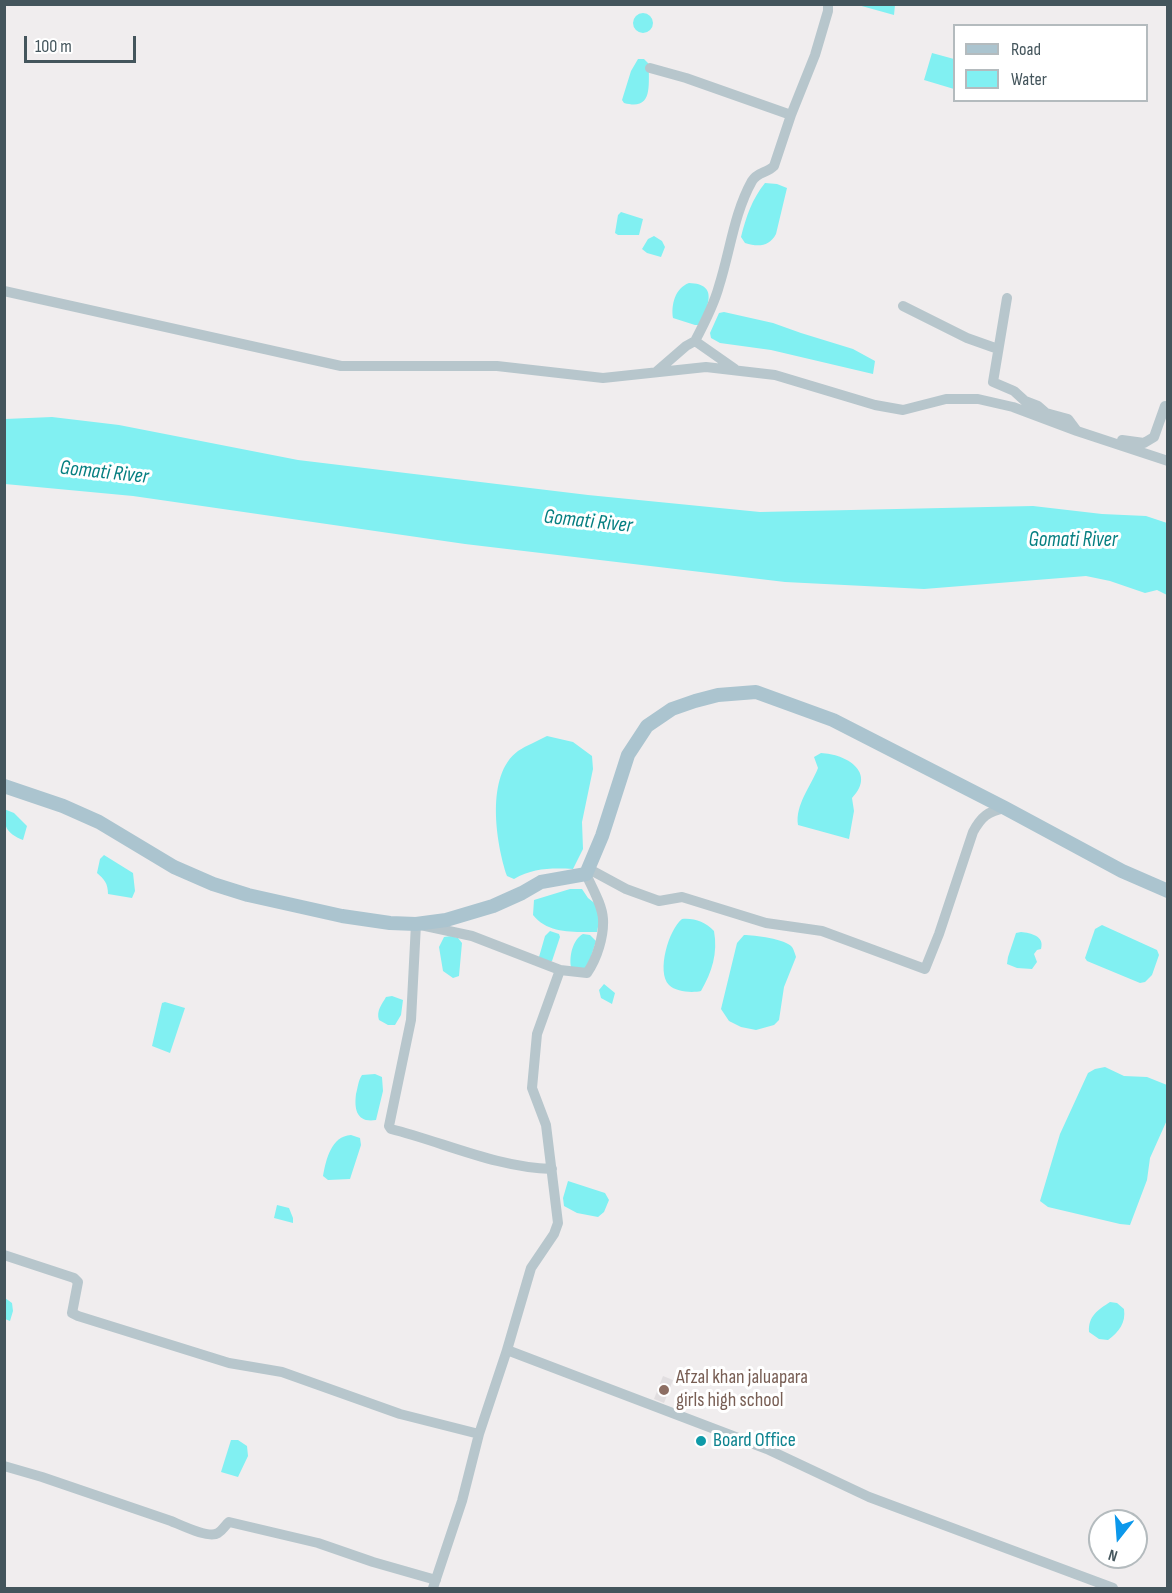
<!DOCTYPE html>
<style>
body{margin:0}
#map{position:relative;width:1172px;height:1593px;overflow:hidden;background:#f0edee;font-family:"Sofia Sans Condensed",sans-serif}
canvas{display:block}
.frame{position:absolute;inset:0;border:6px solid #44555c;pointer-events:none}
.legend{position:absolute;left:953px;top:24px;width:195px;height:78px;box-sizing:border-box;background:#fff;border:2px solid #b4bbbe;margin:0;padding:8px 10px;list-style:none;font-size:18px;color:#44555c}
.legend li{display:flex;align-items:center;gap:12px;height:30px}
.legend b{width:30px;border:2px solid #b4bbbe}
.north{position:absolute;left:1088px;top:1509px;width:60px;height:60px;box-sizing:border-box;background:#fff;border:2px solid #b4bbbe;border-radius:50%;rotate:197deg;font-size:16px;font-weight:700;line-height:24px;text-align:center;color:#44555c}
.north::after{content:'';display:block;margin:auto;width:21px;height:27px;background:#0c98eb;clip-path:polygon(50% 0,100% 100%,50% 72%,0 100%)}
.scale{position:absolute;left:24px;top:36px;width:112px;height:27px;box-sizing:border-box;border:3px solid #44555c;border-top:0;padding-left:8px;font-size:18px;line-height:21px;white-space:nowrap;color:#44555c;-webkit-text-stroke:4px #fff;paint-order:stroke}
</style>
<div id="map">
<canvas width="1172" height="1593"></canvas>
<div class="frame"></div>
<ul class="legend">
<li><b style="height:8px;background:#abc4cf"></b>Road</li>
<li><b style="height:16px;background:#81f0f2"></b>Water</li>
</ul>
<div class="north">N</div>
<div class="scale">100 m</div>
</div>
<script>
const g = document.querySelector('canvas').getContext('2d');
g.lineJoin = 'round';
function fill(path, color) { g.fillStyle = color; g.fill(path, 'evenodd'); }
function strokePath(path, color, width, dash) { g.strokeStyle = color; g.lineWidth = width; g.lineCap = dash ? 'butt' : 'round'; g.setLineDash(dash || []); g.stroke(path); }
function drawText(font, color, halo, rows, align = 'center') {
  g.font = font + ' "Sofia Sans Condensed",sans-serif'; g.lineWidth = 6; g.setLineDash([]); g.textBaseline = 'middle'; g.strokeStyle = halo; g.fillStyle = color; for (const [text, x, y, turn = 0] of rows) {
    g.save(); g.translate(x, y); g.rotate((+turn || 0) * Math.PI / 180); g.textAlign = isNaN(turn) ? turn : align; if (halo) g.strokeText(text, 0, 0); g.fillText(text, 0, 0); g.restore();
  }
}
fill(new Path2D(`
 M663 1376 673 1380 664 1403 654 1399Z`), '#e1dee0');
fill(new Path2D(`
 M858 4 895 5 894 15 858 5Z
 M633 23a10 10 0 1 1 20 0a10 10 0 1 1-20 0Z
 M932 53 954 59V89L924 80Z
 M638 59H644L649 64C648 85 654 111 624 103L622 100 631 71Z
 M765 183 777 184 787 188 776 234C769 247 758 247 745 243L741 237C746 217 752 199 765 183Z
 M621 212 643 219 639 235H618L615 233 618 215Z
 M654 236 662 241 665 247 661 257 647 253 642 249 648 239Z
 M689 283C720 284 707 307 700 325H695L673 318C671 305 675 288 689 283Z
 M724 312 773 323 801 333 853 349 875 361 873 374 771 350 720 343 711 338 710 333 719 313Z
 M52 417 119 425 298 460 588 495 760 512 1033 506 1102 514 1146 516 1167 523V595L1157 590 1145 593 1110 581 1086 576 924 589 785 582 465 544 133 496 5 484V419Z
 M547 736 573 742 592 756 593 769 582 822 583 849 573 869C551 868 533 868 514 879L507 876C496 843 485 775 518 751 527 745 538 741 547 736Z
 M821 753C846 754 877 772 852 798L854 811 849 839 798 825C795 805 811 786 818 768L814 757Z
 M4 809 14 813 27 826 23 840C6 833 4 827 4 809Z
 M104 855 133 873 135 891 132 898 108 894C108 883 104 879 97 873L100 859Z
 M570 889H582L588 898 597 905 600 917 597 932C574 932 548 934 533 915L534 900Z
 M682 919C695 918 705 922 714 931 718 953 712 972 701 991 692 993 676 992 669 985 656 972 669 929 682 919Z
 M1102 925 1157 950 1159 955 1152 975 1145 982 1140 983 1087 961 1085 958 1095 929Z
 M550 931 559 934 560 937 552 961 549 963 539 957 545 936Z
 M1021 932C1031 933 1045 936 1041 949L1037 950 1034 954 1037 962 1032 969 1017 968 1007 964 1008 957 1016 933Z
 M583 934 590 935 596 941 587 969 571 967C569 956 573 939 583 934Z
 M744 935C754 935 786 939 792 947 793 948 796 956 796 957L784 987 779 1020 774 1025 756 1030 741 1027 729 1021 721 1009 737 943Z
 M451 936 458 938 462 943 459 976 453 978 443 971 439 947 444 937Z
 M604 984 615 993 612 1004 601 998 599 990Z
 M392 996 403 1000 401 1015 395 1025H388L379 1020C376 1011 382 1004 386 997Z
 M165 1002 185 1008 170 1053 152 1046 162 1003Z
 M1105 1067 1124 1076 1147 1077 1167 1085V1120L1150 1158 1147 1180 1130 1225 1120 1224 1048 1207 1040 1201 1060 1134 1088 1073 1095 1069Z
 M375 1074 382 1077 383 1091 376 1120C357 1123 354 1110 356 1094 358 1087 358 1081 362 1075Z
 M351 1135 360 1138 361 1145 350 1179 328 1180 323 1176C326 1160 331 1136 351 1135Z
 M568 1181 605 1193 609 1200 604 1212 598 1217 577 1213 564 1206 563 1198Z
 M277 1205 289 1208 293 1218V1223L274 1218Z
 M5 1298 12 1303 13 1311 10 1321 5 1319Z
 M1110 1302 1117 1303 1124 1309C1126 1323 1119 1332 1108 1340L1099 1339 1089 1332C1088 1316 1098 1310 1110 1302Z
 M231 1440H238L247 1446 248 1456 238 1477 221 1472Z`), '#81f0f2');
strokePath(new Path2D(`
 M650 68 686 78 791 115 774 166C767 173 757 172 752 181 734 213 730 252 719 286 714 305 704 324 695 341L735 369
 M791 115 815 55 828 11V4
 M4 291 341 366H497L603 378 706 367 775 375 875 405 903 410 946 399H978L1013 407 1077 431 1168 461
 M1007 298 993 382 1014 391 1025 401 1038 406 1046 413 1068 419 1077 431
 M903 306 967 338 998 349
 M656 372 686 346 695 341
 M1122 440 1144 443 1154 437 1165 406
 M589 869 626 889 659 901 682 897 766 923 822 931 925 969 939 934 973 832C981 817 988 811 1005 808
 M560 970 587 973C597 959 604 936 603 919 602 904 592 888 586 874
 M4 1255 74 1278 78 1282 72 1313 78 1316 229 1363 282 1372 400 1414 479 1434
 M507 1350 531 1268 554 1234 558 1223 546 1125 532 1088 537 1034 560 970 472 936 416 924 411 1020 389 1126 391 1129C443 1142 498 1168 552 1169
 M4 1466 42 1477 171 1521C181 1525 209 1539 218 1533 223 1530 225 1525 229 1522L318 1543 373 1562 436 1580
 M433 1588 462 1501 479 1434 507 1350 767 1449 869 1497 1113 1588`), '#b7c6cc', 10);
strokePath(new Path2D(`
 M4 786 63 806 99 822 174 867 213 884 248 895 342 916 390 923 416 924 446 920 493 906 522 893 541 882 586 874 602 836 628 755 647 726 672 709 695 701 718 695 756 692 833 720 1005 808 1122 871 1168 891`), '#abc4cf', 14);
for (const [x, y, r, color] of [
 [664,1390,6,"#8d6e63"],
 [701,1441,6,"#0f9aa8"]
]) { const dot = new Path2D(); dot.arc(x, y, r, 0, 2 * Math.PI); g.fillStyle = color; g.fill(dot); strokePath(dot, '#fff', 2); }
drawText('20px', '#785e54', '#fff', [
 ["Afzal khan jaluapara",676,1378],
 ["girls high school",676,1401]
], 'left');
drawText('20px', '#0d838f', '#fff', [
 ["Board Office",713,1441]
], 'left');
drawText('italic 21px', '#067f81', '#fff', [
 ["Gomati River",104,473,6],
 ["Gomati River",588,522,6],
 ["Gomati River",1073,541]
]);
</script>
